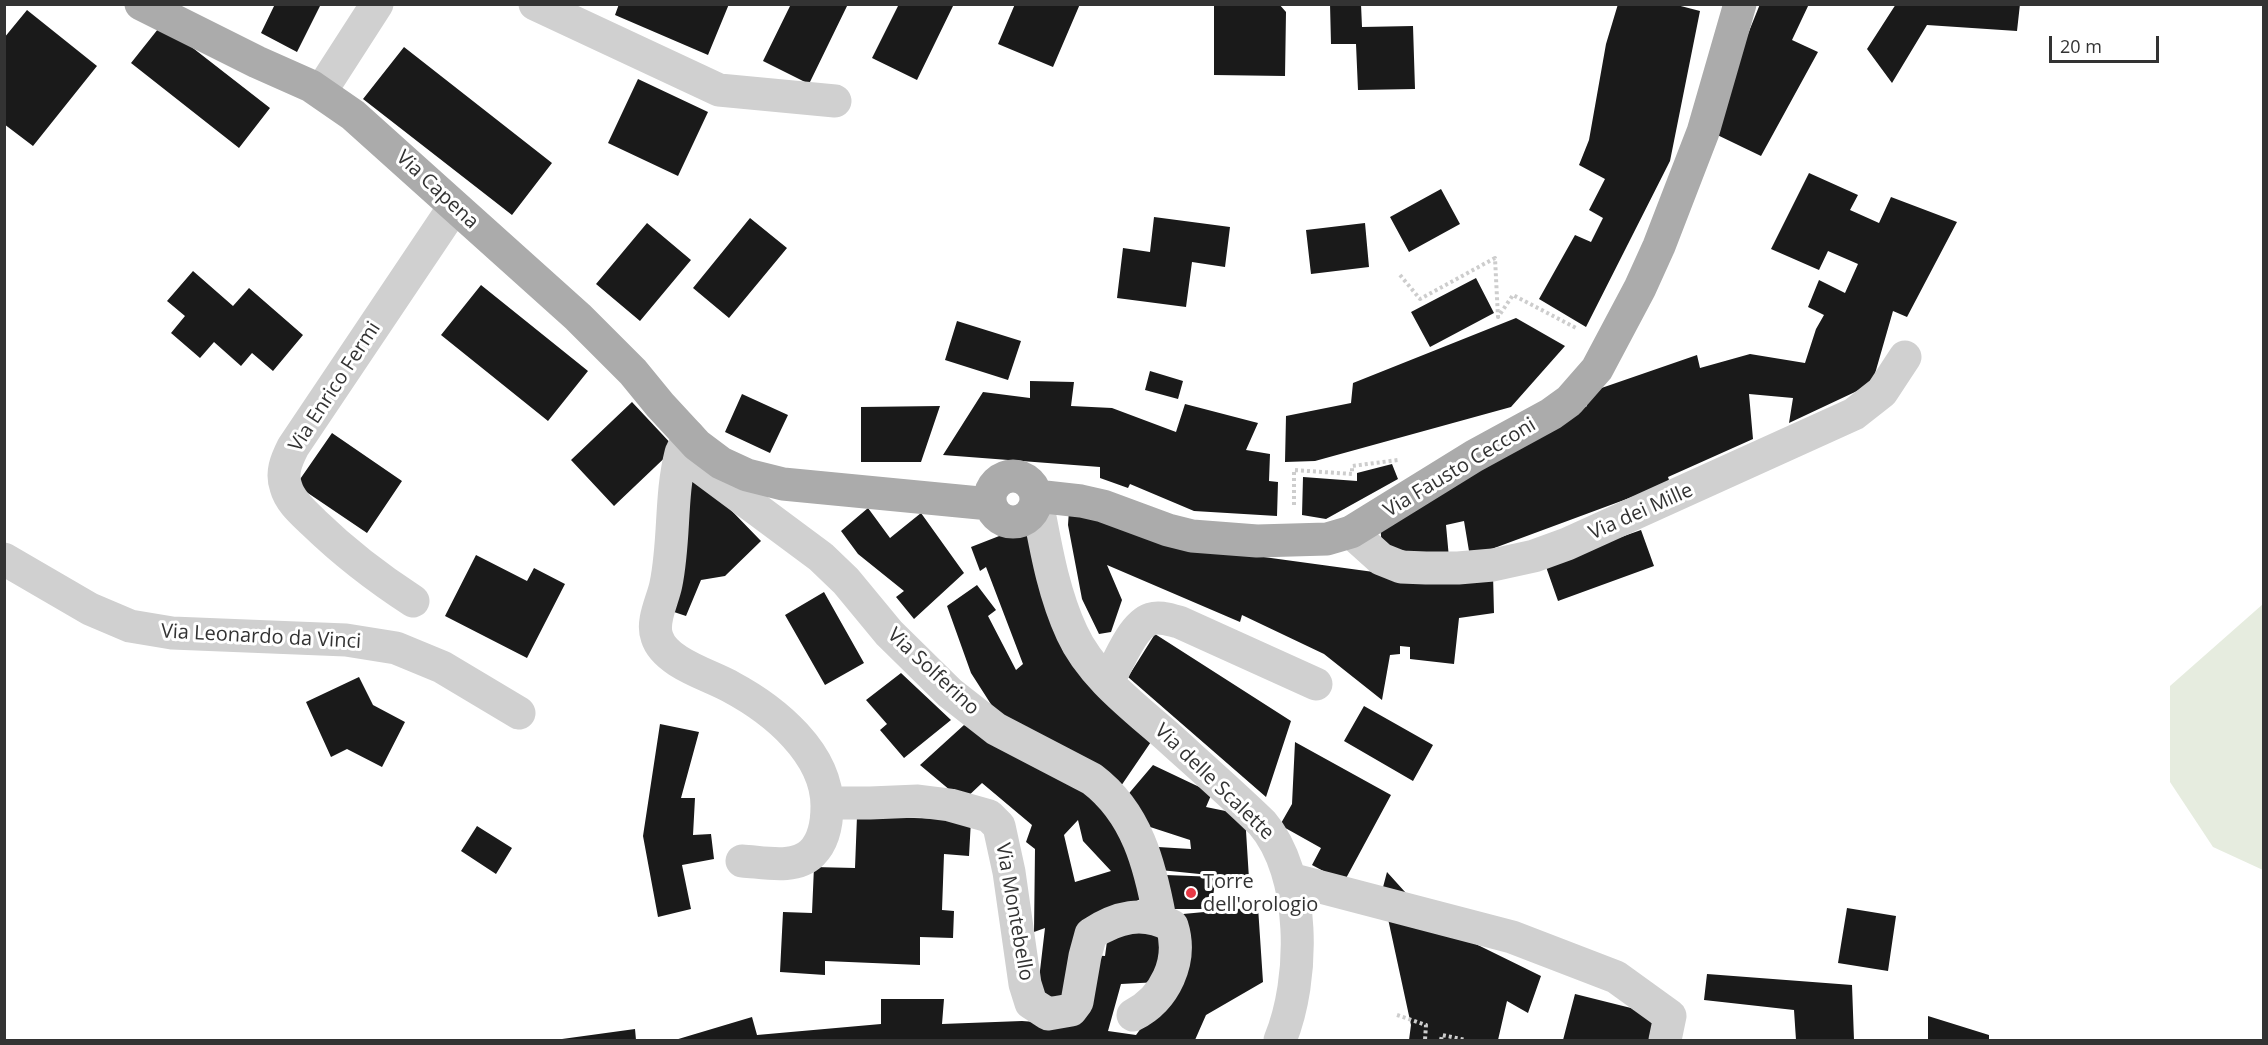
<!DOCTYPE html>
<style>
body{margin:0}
#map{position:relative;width:2268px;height:1045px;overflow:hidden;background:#fff;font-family:"Open Sans",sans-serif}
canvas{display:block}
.frame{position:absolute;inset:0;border:6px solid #333;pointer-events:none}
.scale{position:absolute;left:2049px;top:36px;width:110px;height:27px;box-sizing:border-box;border:3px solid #333;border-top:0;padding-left:8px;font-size:18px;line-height:21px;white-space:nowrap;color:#333;-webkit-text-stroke:4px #fff;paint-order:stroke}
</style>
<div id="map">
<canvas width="2268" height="1045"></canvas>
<div class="frame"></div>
<div class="scale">20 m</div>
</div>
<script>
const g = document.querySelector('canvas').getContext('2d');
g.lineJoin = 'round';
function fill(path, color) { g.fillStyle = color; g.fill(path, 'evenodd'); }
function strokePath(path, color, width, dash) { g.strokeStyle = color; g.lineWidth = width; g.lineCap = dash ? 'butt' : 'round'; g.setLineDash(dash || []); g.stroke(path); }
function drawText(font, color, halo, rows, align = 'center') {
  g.font = font + ' "Open Sans",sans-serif'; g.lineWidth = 6; g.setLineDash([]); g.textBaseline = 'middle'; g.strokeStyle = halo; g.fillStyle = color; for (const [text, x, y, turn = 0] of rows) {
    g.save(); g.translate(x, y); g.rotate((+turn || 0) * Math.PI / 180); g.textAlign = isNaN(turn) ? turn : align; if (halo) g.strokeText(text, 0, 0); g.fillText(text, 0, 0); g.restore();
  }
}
fill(new Path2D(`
 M2263 604V870L2213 847 2170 782V686Z`), '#e6ecdf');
fill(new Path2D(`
 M275 4H321L297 52 261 33Z
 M619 4H729L708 55 615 15Z
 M791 4H848L809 84 763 61Z
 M899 4H954L917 80 872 58Z
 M1015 4H1080L1053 67 998 44Z
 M1214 4H1279L1286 12 1285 76 1214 75Z
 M1330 4H1361L1362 27 1413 26 1415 89 1358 90 1356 44H1331Z
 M1618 4H1673L1700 11 1670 161 1586 327 1539 299 1575 235 1591 242 1603 218 1589 210 1605 179 1579 165 1589 140 1606 44Z
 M1760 4H1809L1792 40 1818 52 1761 156 1709 131Z
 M1896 4H2020L2017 31 1927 25 1892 83 1867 49Z
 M27 10 97 66 33 146 4 124V38Z
 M162 24 270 108 239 148 131 63Z
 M404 47 552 163 512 215 363 99Z
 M638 79 708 112 678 176 608 143Z
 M1809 173 1858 195 1850 210 1879 223 1891 197 1957 222 1907 317 1893 311 1872 384 1789 423 1793 398 1749 394 1753 439 1668 477 1670 483 1470 557 1464 521 1446 525 1449 558 1382 547 1380 524 1587 406V393L1697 355 1700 368 1750 354 1805 363 1816 329 1824 315 1808 307 1819 280 1845 293 1858 264 1828 251 1819 270 1771 249Z
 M1441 189 1460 224 1409 252 1390 217Z
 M1154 217 1230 227 1225 267 1192 262 1186 307 1117 298 1123 248 1150 252Z
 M750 218 787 248 729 318 693 288Z
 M647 223 691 260 640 321 596 284Z
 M1365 223 1369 267 1311 274 1306 230Z
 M193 271 233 306 249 288 303 335 273 371 252 353 241 366 214 342 200 358 171 333 185 316 167 301Z
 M1476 278 1494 313 1430 347 1411 312Z
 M481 285 588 371 548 421 441 335Z
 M1516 318 1565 346 1511 407 1315 461 1285 462 1286 416 1351 403 1353 383Z
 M957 321 1021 341 1008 380 945 360Z
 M1150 371 1183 381 1178 399 1145 390Z
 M1030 381 1074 382 1071 406 1112 408 1176 432 1185 404 1258 423 1246 450 1270 454 1269 481 1278 482 1277 516 1194 511 1130 484 1128 488 1100 478V467L943 455 983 392 1030 398Z
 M742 394 788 415 770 453 725 432Z
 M632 402 675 448 614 506 571 460Z
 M940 406 921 462H861V407Z
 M332 433 402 481 367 533 296 485Z
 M1392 464 1398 479 1326 519 1302 515 1303 477 1357 481V473Z
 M694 472 761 541 725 576 701 580 686 616 671 611 684 478Z
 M868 508 890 538 921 513 964 573 914 619 896 597 904 591 858 554 841 531Z
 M1069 510 1227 552 1403 576 1493 574 1494 613 1459 618 1454 664 1410 659V647L1400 646V654L1390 655 1382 700 1324 654 1242 615 1240 622 1107 565 1122 600 1111 632 1099 634 1082 599 1068 525Z
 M1030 524 1061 628 1155 736 1121 786 1003 723 971 673 947 606 977 585 996 610 988 616 1016 670 1023 664 986 567 980 571 971 547Z
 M1641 530 1654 566 1558 601 1545 564Z
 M476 555 527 581 534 568 565 584 527 658 445 616Z
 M824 592 864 663 825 685 785 615Z
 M1155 634 1291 721 1266 797 1128 677Z
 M901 673 951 720 904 758 880 730 887 724 866 700Z
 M359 677 373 705 405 722 382 767 347 749 331 757 306 702Z
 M1364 706 1433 745 1413 781 1344 741Z
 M660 724 699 732 681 798H695L693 835 711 834 714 859 682 865 691 909 658 917 643 836Z
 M964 725 1092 785 1150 894 1085 928 1074 998 1037 996 1045 928 1034 932 1035 849 1026 842 1032 825 982 783 963 801 920 765ZM1078 820 1083 841 1111 871 1075 882 1064 835Z
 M1295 742 1391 795 1344 882 1312 865 1321 848 1280 825 1292 804Z
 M1153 765 1212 793 1206 807 1245 815 1249 879 1160 870 1158 847 1191 849 1190 840 1144 825 1125 798Z
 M857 816 971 820 969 856 944 854 942 910 954 911 953 938 920 937V965L825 961V975L780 972 783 912 812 913 814 867 855 868Z
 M477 826 512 848 496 874 461 851Z
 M1387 872 1433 923 1541 976 1528 1013 1507 1001 1498 1040H1409L1411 1025 1382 891Z
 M1166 875 1216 877 1211 909H1170Z
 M1258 907 1263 982 1206 1015 1195 1040H675L752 1017 757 1035 881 1024V999H944L942 1024 1022 1021 1076 1025 1089 955 1105 956 1109 927 1159 924V982L1121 984 1108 1031 1136 1035 1186 967 1183 914Z
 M1847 908 1896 916 1888 971 1838 963Z
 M1707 974 1852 985 1854 1040H1796L1794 1010 1704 1000Z
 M1575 994 1655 1014 1649 1040H1563Z
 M1928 1016 1989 1035V1040H1928Z
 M635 1029 636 1040H562V1039Z`), '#1a1a1a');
strokePath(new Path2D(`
 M1400 275 1420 299 1495 258 1498 317 1513 295 1578 329
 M1294 505V470L1352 474V466L1398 460
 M1397 1015 1426 1025 1425 1040
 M1441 1040 1442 1035 1466 1040`), '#cdcdcd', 4, [3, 3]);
strokePath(new Path2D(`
 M535 4 719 90 835 101
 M321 91 377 4
 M689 436 681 453 821 557 846 581 889 633 950 693 996 729 1092 779C1137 813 1150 865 1160 919
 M681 453C670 496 675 540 666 584 663 600 651 621 657 637 665 663 710 675 731 687 774 710 827 753 827 806 827 821 824 841 812 853 795 870 763 862 742 861
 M1036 496C1045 542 1052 590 1072 633 1091 675 1134 707 1167 736 1199 765 1231 793 1262 823 1306 874 1305 980 1280 1040
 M1351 532 1381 559 1401 567 1426 568H1458L1493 565 1534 556 1567 544 1854 414 1882 392 1905 357
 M4 559 90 609 130 626 172 633 346 640 396 648 442 667 519 713
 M413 601C376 577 346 554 314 523 304 513 290 502 286 487 281 473 286 461 293 447L454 207
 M1108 682C1117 665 1132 625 1151 619 1160 616 1170 620 1179 622L1316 684
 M827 803H870L918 801 950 805 989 816 999 826 1009 872 1025 984 1031 1003 1048 1014 1071 1010 1077 1002 1085 956 1091 934C1117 917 1143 910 1172 926 1183 961 1165 999 1133 1015
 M1290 879 1512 937 1616 977 1670 1016 1665 1040`), '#d0d0d0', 33);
strokePath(new Path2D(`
 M141 4 257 62 311 86 353 115 578 317 633 372 660 405 697 445 721 463 747 475 783 484 990 504
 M990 499a23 23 0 1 1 46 0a23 23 0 1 1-46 0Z
 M1036 496 1081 501 1103 506 1168 530 1192 536 1257 541 1327 539 1351 532 1474 456 1551 414 1569 401 1597 369 1640 288 1659 246 1703 132 1740 4`), '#ababab', 33);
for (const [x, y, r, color] of [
 [1191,893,6,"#e63946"]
]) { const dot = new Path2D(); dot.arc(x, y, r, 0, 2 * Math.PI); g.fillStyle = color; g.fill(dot); strokePath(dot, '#fff', 2); }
drawText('20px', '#333', '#fff', [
 ["Via Capena",437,190,43],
 ["Via Enrico Fermi",335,387,-57],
 ["Via Fausto Cecconi",1460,468,-31],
 ["Via dei Mille",1641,512,-24],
 ["Via Leonardo da Vinci",261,637,3],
 ["Via Solferino",933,672,43],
 ["Via delle Scalette",1214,782,44],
 ["Via Montebello",1014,912,80]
]);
drawText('20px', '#333', '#fff', [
 ["Torre",1203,882],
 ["dell'orologio",1203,905]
], 'left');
</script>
